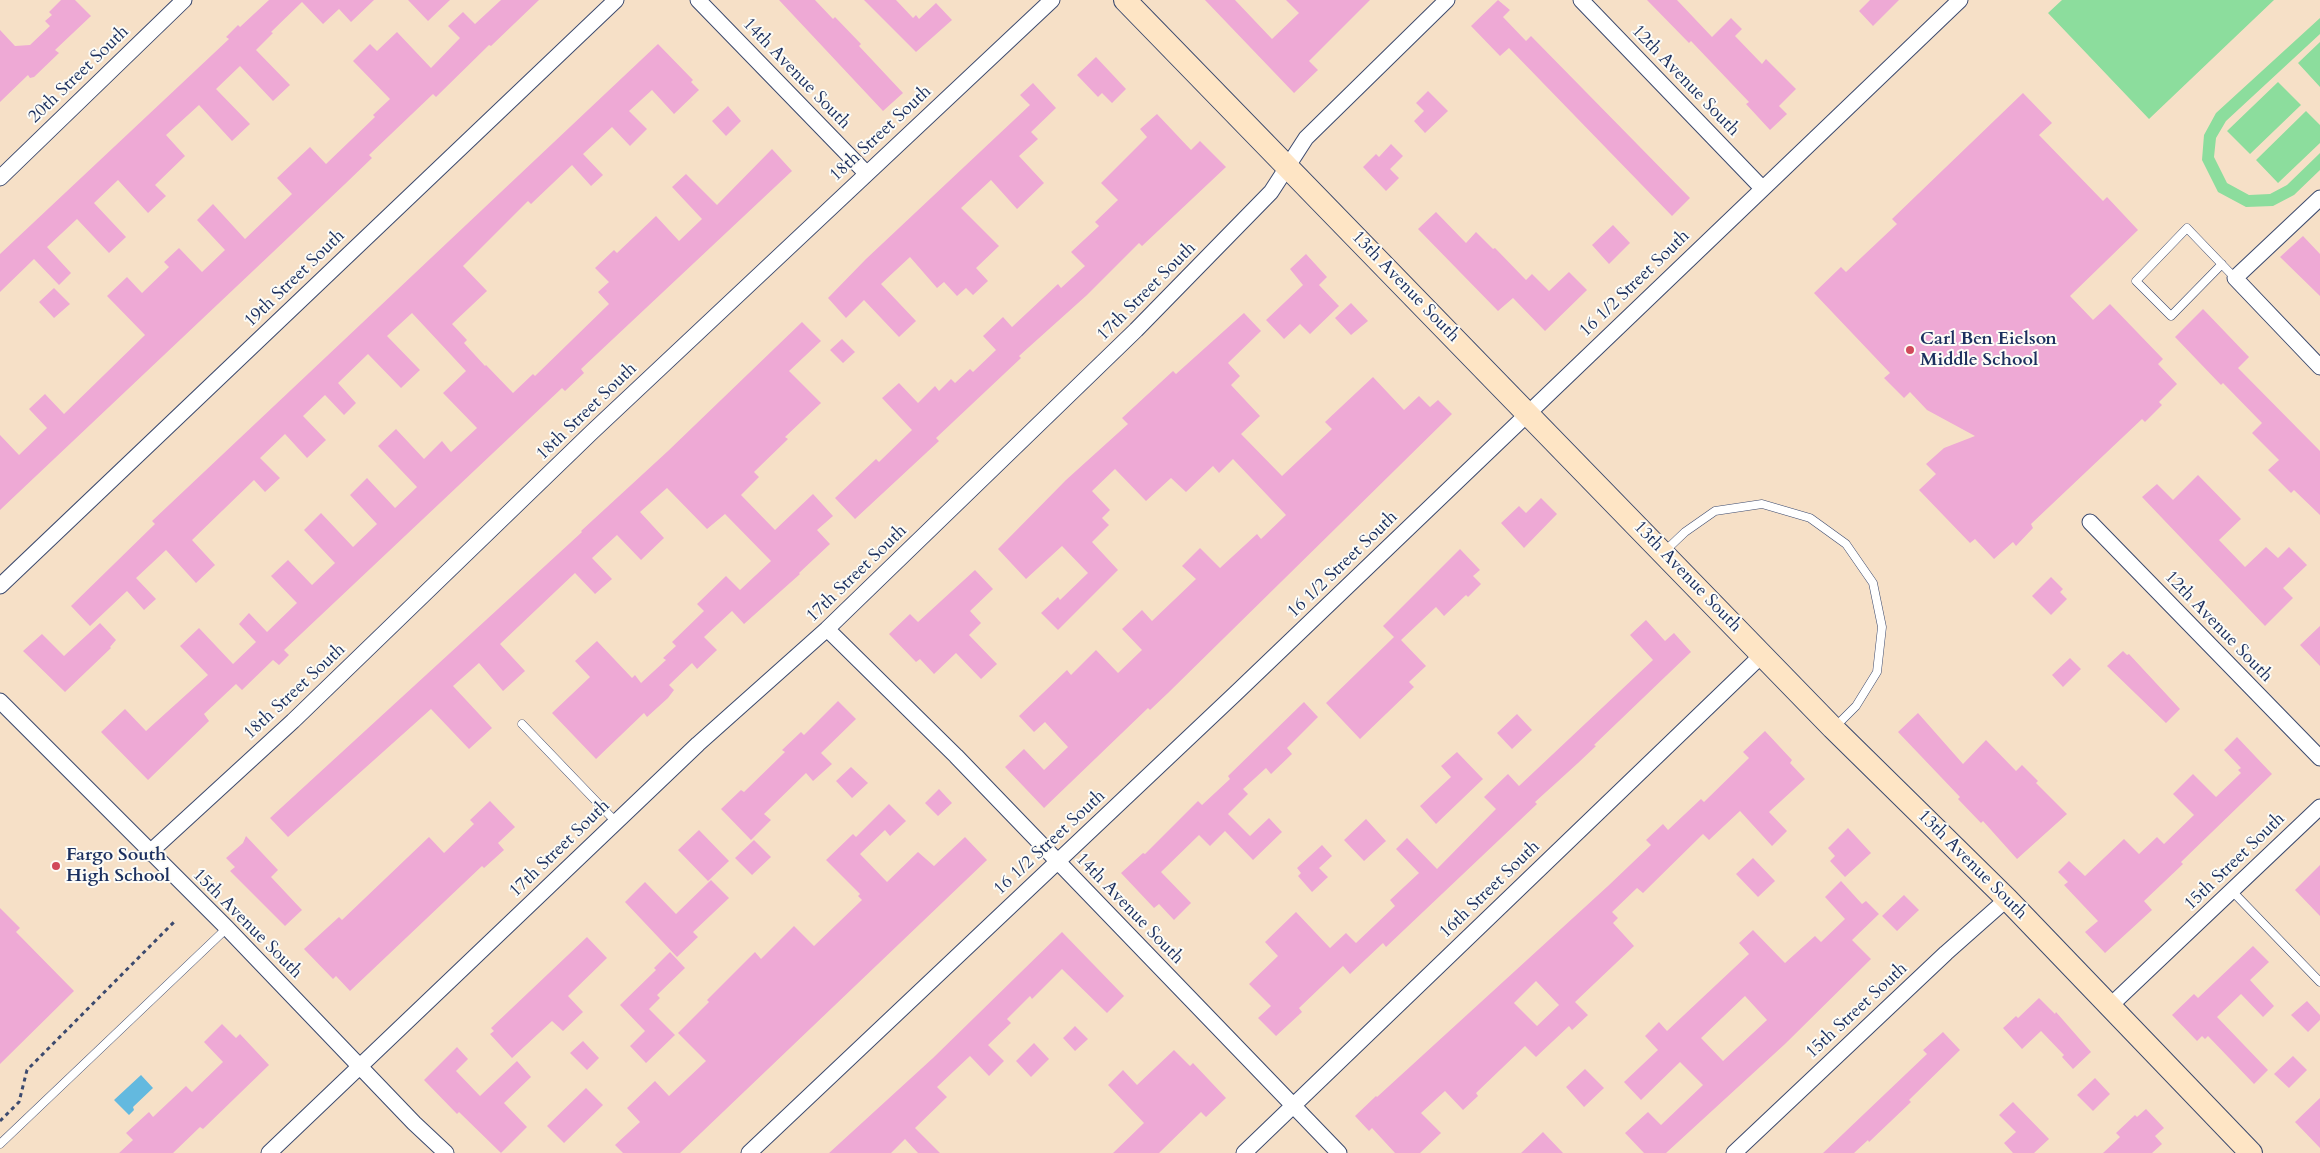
<!DOCTYPE html>
<style>
body{margin:0}
canvas{display:block;background:#f6e0c7}
</style>
<canvas width="2320" height="1153"></canvas>
<script>
const g = document.querySelector('canvas').getContext('2d');
g.lineJoin = 'round';
function fill(path, color) { g.fillStyle = color; g.fill(path, 'evenodd'); }
function strokePath(path, color, width, dash) { g.strokeStyle = color; g.lineWidth = width; g.lineCap = dash ? 'butt' : 'round'; g.setLineDash(dash || []); g.stroke(path); }
function drawText(font, color, halo, rows, align = 'center') {
  g.font = font + ' Cardo,serif'; g.lineWidth = 4; g.setLineDash([]); g.textBaseline = 'middle'; g.strokeStyle = halo; g.fillStyle = color; for (const [text, x, y, turn = 0] of rows) {
    g.save(); g.translate(x, y); g.rotate((+turn || 0) * Math.PI / 180); g.textAlign = isNaN(turn) ? turn : align; if (halo) g.strokeText(text, 0, 0); g.fillText(text, 0, 0); g.restore();
  }
}
fill(new Path2D(`
 M2062 0H2274L2149 119 2048 13Z
 M2320 18V34L2226 121 2216 138 2214 157 2227 183 2249 195 2270 194 2287 185 2320 153V170L2294 195 2273 206 2246 207 2218 192 2202 160 2204 135 2216 113Z
 M2320 42V87L2298 63Z
 M2278 82 2301 105 2250 154 2227 131Z
 M2306 111 2320 125V143L2278 183 2256 160Z`), '#8cdd9d');
fill(new Path2D(`
 M141 1075 153 1088 133 1107 134 1110 129 1115 114 1100Z`), '#63b9df');
fill(new Path2D(`
 M61 0H75L91 16 55 50 59 53 34 77 30 78 28 75 0 102V30L15 46 30 45 50 26 45 21 52 15 49 12Z
 M269 0H374L351 22 339 9 323 24 302 2 271 32 273 33 256 50 290 85 273 101 240 66 216 89 250 124 232 141 199 105 166 135 185 156 155 185 166 196 148 213 118 180 94 203 126 237 109 253 77 219 47 247 71 273 59 285 34 259 0 292V254L229 39 226 37 238 25 240 27Z
 M408 0H450L428 21Z
 M501 0H539L491 46 489 45 436 97 433 94 369 155 372 158 345 184 0 510V435L19 455 47 428 29 409 45 394 64 414 145 335 107 296 127 277 142 293 169 267 164 262 179 248 202 272 225 250 197 220 213 204 245 239 292 194 277 178 310 147 326 164 375 117 373 115 390 99 353 61 370 44 377 51 397 32 431 68 460 38 448 26 463 12 475 24Z
 M779 0H815L833 19 835 17 861 44 859 46 903 93 883 111Z
 M864 0H896L913 18 916 15 919 19 936 3 952 20 916 52Z
 M1205 0H1235L1272 39 1299 13 1286 0H1370L1309 61 1318 70 1294 93Z
 M1498 0 1510 10 1503 17 1526 41 1531 36 1690 198 1672 216 1509 48 1500 56 1471 26Z
 M1647 0H1677L1712 37 1731 18 1742 29 1735 36 1762 64 1766 59 1796 89 1779 106 1787 114 1770 130 1746 104 1749 102 1691 41 1689 43Z
 M1870 0H1899L1873 26 1859 11Z
 M658 44 693 80 691 82 699 90 674 114 652 90 629 111 647 129 630 146 612 127 583 154 603 175 591 186 572 165 531 204 528 201 463 266 487 291 452 324 467 340 464 343 485 366 486 365 513 393 533 374 535 376 609 304 598 292 609 282 595 268 614 250 617 253 656 216 679 241 702 219 672 187 686 174 717 205 772 149 792 171 581 369 584 373 565 391 562 388 284 650 289 655 279 665 273 660 242 690 236 684 204 714 209 721 148 780 101 732 125 709 146 731 208 675 180 646 199 628 233 664 256 642 239 624 249 613 267 632 297 603 271 576 288 560 312 585 335 563 304 530 321 513 353 547 377 524 350 495 367 478 395 508 417 487 378 446 396 429 424 459 442 441 451 452 477 428 443 393 466 371 412 313 387 336 420 370 401 388 368 354 338 383 356 403 344 415 325 395 303 416 326 440 307 458 285 434 260 458 280 478 265 492 254 480 192 540 215 565 196 583 166 550 136 578 156 599 144 610 127 591 90 626 71 606 155 524 152 521Z
 M1096 57 1126 89 1112 103 1102 93 1098 97 1077 75Z
 M1033 83 1056 108 1031 132 1038 139 1019 156 1044 183 1017 209 991 180 961 208 999 246 976 268 988 281 973 295 966 288 957 296 944 282 937 288 910 257 881 284 916 321 899 337 864 300 846 318 828 298 866 259 1030 105 1020 95Z
 M1428 91 1448 111 1425 133 1414 121 1424 111 1416 103Z
 M2023 93 2052 123 2039 135 2103 201 2107 197 2138 230 2070 296 2093 320 2110 304 2163 359 2158 364 2177 384 2159 402 2162 405 2145 422 2142 419 2031 524 2033 528 2016 546 2013 542 1994 559 1975 539 1970 543 1919 490 1936 474 1926 464 1944 448 1975 436 1927 410 1910 392 1904 398 1884 378 1890 373 1814 293 1841 267 1846 272 1897 224 1892 219Z
 M728 106 741 121 726 136 712 121Z
 M1157 114 1191 150 1200 141 1226 167 1142 246 1139 243 1087 295 1019 356 1021 358 936 438 939 441 855 519 835 498 876 459 879 462 912 430 882 398 899 383 918 403 935 386 939 391 951 379 955 383 970 369 973 372 996 350 983 336 1003 317 1012 327 1058 284 1061 288 1085 266 1071 252 1099 226 1095 222 1118 200 1101 183 1147 137 1140 129Z
 M1391 144 1403 156 1390 169 1399 178 1386 191 1363 167 1376 154 1379 157Z
 M1436 212 1466 243 1476 232 1493 249 1495 248 1526 280 1532 274 1549 291 1569 272 1587 290 1545 331 1513 298 1498 311 1418 229Z
 M1613 225 1630 243 1609 264 1592 245Z
 M2303 236 2320 254V296L2280 257Z
 M1306 254 1327 277 1319 285 1339 306 1310 334 1300 324 1284 339 1266 320 1303 285 1290 269Z
 M54 288 70 304 54 318 39 302Z
 M1351 303 1368 321 1351 335 1335 318Z
 M2203 309 2249 357 2238 368 2320 451V515L2294 490 2291 493 2268 470 2279 460 2252 433 2262 423 2223 383 2221 385 2175 337Z
 M1244 313 1261 331 1228 363 1240 376 1231 385 1260 416 1241 434 1282 476 1332 429 1325 422 1373 377 1404 410 1419 396 1430 407 1438 400 1452 414 1168 693 1150 710 1148 708 1044 808 1005 767 1024 749 1044 770 1068 747 1045 722 1034 732 1019 716 1067 670 1071 675 1096 650 1118 673 1142 650 1122 629 1142 610 1152 621 1196 579 1182 566 1200 548 1220 568 1257 534 1261 539 1286 515 1233 459 1219 473 1213 466 1186 492 1171 478 1146 501 1115 469 1092 491 1110 510 1102 518 1109 525 1092 542 1118 570 1058 630 1041 613 1058 597 1060 600 1088 573 1062 546 1026 579 998 549 1066 480 1128 424 1122 418 1173 371 1176 374Z
 M802 322 821 341 789 371 821 403 785 437 788 439 754 472 759 477 741 495 775 530 813 494 833 516 817 530 830 544 799 573 800 574 744 624 732 611 704 637 717 650 697 669 692 663 669 685 674 690 668 698 647 717 644 713 596 759 552 713 590 677 575 661 597 641 632 678 635 675 641 683 666 660 663 658 676 646 672 642 704 611 697 604 726 576 740 590 771 561 725 514 707 529 667 488 640 512 664 538 641 560 617 535 592 558 612 579 595 594 575 573 500 644 525 671 503 691 479 663 453 686 492 728 469 749 431 709 288 837 270 818 582 532 581 531 668 451Z
 M842 339 855 352 843 363 830 350Z
 M2198 475 2241 519 2219 540 2245 567 2266 547 2278 558 2289 547 2307 565 2283 588 2293 598 2265 626 2142 497 2157 484 2173 500Z
 M1541 498 1557 514 1524 548 1501 523 1519 506 1526 513Z
 M1460 549 1480 570 1473 576 1481 584 1468 597 1466 595 1444 616 1436 607 1401 640 1426 666 1409 682 1414 687 1360 739 1326 703 1394 637 1383 626Z
 M975 570 993 589 970 611 981 623 969 635 997 664 981 679 956 653 934 674 920 659 916 662 889 634 910 614 918 622Z
 M2051 577 2063 589 2060 592 2067 599 2051 615 2032 596Z
 M1646 620 1665 641 1674 633 1691 652 1594 745 1596 746 1578 763 1535 802 1537 804 1386 947 1383 943 1350 974 1343 966 1299 1008 1302 1012 1276 1036 1258 1018 1271 1006 1249 984 1278 956 1265 942 1296 912 1330 948 1346 933 1356 943 1395 906 1390 900 1419 873 1396 849 1407 838 1437 869 1496 809 1484 797 1508 774 1519 786 1653 660 1630 635Z
 M100 623 116 640 110 647 111 648 65 692 23 651 42 634 64 656Z
 M2320 626V666L2300 645Z
 M2123 651 2127 655 2129 654 2180 709 2166 723 2107 666Z
 M2070 658 2081 669 2063 687 2052 675Z
 M838 701 856 719 821 753 832 764 813 781 806 773 764 814 771 820 751 840 721 809 741 790 744 792 785 752 782 750 801 732 804 735Z
 M1304 702 1318 717 1287 748 1292 754 1271 774 1266 768 1243 789 1248 794 1228 814 1250 836 1269 818 1282 832 1253 860 1225 831 1210 846 1199 835 1161 872 1191 903 1174 920 1159 904 1154 908 1121 873 1143 853 1145 854 1198 801 1202 805 1230 779 1228 776Z
 M1918 713 1963 764 1986 740 2016 771 2022 765 2038 781 2036 783 2067 814 2017 859 1983 821 1981 823 1958 799 1960 797 1898 732Z
 M1517 714 1532 730 1512 749 1497 733Z
 M1765 731 1792 760 1790 763 1805 779 1769 812 1787 831 1772 846 1740 811 1709 840 1703 834 1643 893 1637 888 1612 912 1618 918 1613 923 1634 946 1575 1002 1588 1015 1572 1030 1569 1026 1536 1057 1525 1046 1476 1093 1478 1096 1463 1110 1445 1091 1421 1113 1441 1133 1420 1153H1395L1372 1128 1369 1131 1355 1116 1376 1096 1377 1097 1608 886 1651 845 1646 840 1663 824 1668 830 1701 799 1704 802 1749 758 1743 752ZM1536 981 1559 1005 1537 1026 1514 1003Z
 M2237 737 2272 774 2181 862 2183 864 2144 901 2152 910 2105 953 2085 932 2098 921 2064 885 2068 882 2058 872 2069 861 2085 876 2124 839 2139 854 2157 837 2164 844 2194 815 2173 794 2193 774 2216 797 2241 773 2238 770 2241 768 2224 750Z
 M1457 752 1483 779 1436 824 1420 806 1451 777 1441 766Z
 M851 767 868 783 852 798 836 781Z
 M939 789 952 803 938 816 925 803Z
 M490 801 515 827 498 843 504 850 484 868 482 866 350 991 336 976 333 979 304 949 339 917 342 920 429 837 444 853 474 824 470 820Z
 M889 804 906 821 890 836 885 830 860 854 887 882 918 852 934 866 965 837 987 860 680 1153H623L615 1145 640 1122 627 1108 655 1081 669 1096 706 1061 678 1033 709 1002 707 1000 755 952 761 959 794 926 814 946 862 900 858 896 860 894 826 860 853 834 856 837Z
 M1366 819 1386 841 1364 861 1344 840Z
 M1848 828 1871 853 1845 877 1830 861 1835 856 1828 848Z
 M699 830 729 861 708 881 678 850Z
 M246 836 278 870 271 877 302 910 285 926 230 871 235 867 226 858 243 843Z
 M754 840 771 857 752 875 735 858Z
 M1322 845 1332 856 1319 868 1328 877 1312 892 1298 876 1301 873 1297 868Z
 M1753 858 1775 881 1758 897 1736 874Z
 M2320 865V916L2295 890Z
 M711 880 729 898 693 932 698 937 677 957 625 902 645 882 676 914Z
 M1841 881 1862 904 1866 901 1879 914 1852 940 1871 959 1785 1044 1666 1153H1644L1625 1133 1648 1112 1661 1125 1703 1085 1680 1062 1641 1100 1624 1082 1658 1050 1645 1036 1659 1022 1667 1031 1749 954 1739 943 1753 930 1785 963 1815 936 1821 942 1845 919 1825 897ZM1745 996 1767 1020 1723 1061 1701 1038Z
 M1904 895 1919 910 1897 931 1882 916Z
 M0 908 20 928 16 932 74 991 0 1064Z
 M1062 932 1124 996 1107 1013 1062 969 1032 999 1030 996 1007 1019 1011 1023 988 1045 1004 1061 989 1076 970 1056 937 1087 947 1097 915 1128 940 1153H918L905 1139 891 1153H829L933 1058Z
 M587 937 607 958 568 996 583 1012 563 1031 552 1021 512 1058 490 1034 494 1031 491 1028Z
 M2253 946 2269 962 2250 980 2274 1006 2263 1017 2241 994 2217 1017 2268 1070 2254 1084 2208 1036 2205 1039 2202 1036 2197 1041 2172 1015 2194 994 2198 998Z
 M670 952 685 968 657 995 660 998 649 1009 675 1035 646 1063 630 1046 645 1031 620 1005 656 970 654 968Z
 M2039 998 2055 1014 2056 1012 2091 1052 2073 1069 2062 1057 2064 1055 2041 1031 2022 1049 2003 1028 2016 1016 2018 1018Z
 M2307 1001 2320 1015V1020L2308 1032 2291 1015Z
 M222 1024 236 1038 240 1034 269 1065 203 1129 200 1127 173 1153H119L133 1140 126 1133 149 1112 153 1117 186 1086 192 1092 223 1062 204 1042Z
 M1075 1026 1088 1039 1075 1051 1063 1038Z
 M1943 1032 1960 1050 1909 1100 1911 1102 1869 1142 1868 1140 1854 1153H1823L1927 1054 1923 1050Z
 M583 1041 599 1058 587 1070 570 1053Z
 M1034 1043 1049 1059 1031 1077 1016 1061Z
 M457 1047 468 1059 456 1071 480 1096 517 1061 531 1077 504 1103 527 1127 501 1153 459 1112 457 1114 424 1080Z
 M1174 1050 1190 1066 1193 1063 1226 1098 1206 1117 1201 1112 1159 1153H1113L1144 1123 1108 1085 1123 1070 1137 1085Z
 M2293 1056 2307 1070 2289 1088 2274 1074Z
 M1585 1069 1604 1088 1584 1107 1566 1087Z
 M2095 1078 2110 1094 2093 1111 2077 1095Z
 M586 1088 603 1105 564 1143 547 1126Z
 M2320 1098V1148L2295 1122Z
 M2013 1102 2049 1139 2034 1153H2013L2004 1143 2016 1132 1999 1115Z
 M2146 1109 2164 1128 2155 1136 2162 1144 2152 1153H2103L2120 1137 2116 1133 2135 1115 2137 1117Z
 M1543 1132 1563 1153H1521Z`), '#eea9d5');
const service = new Path2D(`
 M2222 264 2171 316 2136 281 2187 228 2235 278
 M1665 551 1685 532 1715 511 1762 504 1810 518 1846 544 1873 583 1882 627 1877 672 1856 706 1835 727
 M522 724 616 822
 M2232 891 2320 982
 M0 1144 227 928`);
const minor = new Path2D(`
 M698 0 866 173
 M1581 0 1762 188
 M0 178 184 0
 M2320 198 2235 278 2320 367
 M2090 522 2320 758
 M0 586 616 0
 M827 629 956 756 1339 1153
 M0 701 227 928 414 1123 446 1153
 M149 853 293 721 592 432 1052 0
 M2110 1006 2320 807
 M269 1153 698 744 827 629 1136 330 1271 192 1306 138 1447 0
 M749 1153 1235 694 1960 0
 M1244 1153 1762 655
 M1734 1153 1946 953 2007 899`);
const secondary = new Path2D(`
 M1125 0 1833 728 2007 899 2251 1153`);
strokePath(service, '#3c4a6e', 9);
strokePath(minor, '#3c4a6e', 17);
strokePath(secondary, '#3c4a6e', 24);
strokePath(new Path2D(`
 M0 1121 19 1102 27 1070 174 922`), '#3c4a6e', 3, [4, 4]);
strokePath(service, '#fff', 8);
strokePath(minor, '#fff', 15);
strokePath(secondary, '#fee5c5', 22);
for (const [x, y, r, color] of [
 [1910,350,5,"#d1495b"],
 [56,866,5,"#d1495b"]
]) { const dot = new Path2D(); dot.arc(x, y, r, 0, 2 * Math.PI); g.fillStyle = color; g.fill(dot); strokePath(dot, '#fdfcf7', 2); }
drawText('18px', '#1b2f5e', '#fdfcf7', [
 ["14th Avenue South",796,74,46],
 ["20th Street South",79,75,-44],
 ["12th Avenue South",1685,81,46],
 ["18th Street South",881,134,-43],
 ["19th Street South",295,279,-44],
 ["16 1/2 Street South",1635,284,-44],
 ["13th Avenue South",1405,287,46],
 ["17th Street South",1147,292,-45],
 ["18th Street South",587,412,-44],
 ["16 1/2 Street South",1343,565,-44],
 ["17th Street South",857,574,-44],
 ["13th Avenue South",1687,577,46],
 ["12th Avenue South",2218,627,46],
 ["18th Street South",295,692,-43],
 ["16 1/2 Street South",1050,843,-43],
 ["17th Street South",560,849,-44],
 ["15th Street South",2235,862,-44],
 ["13th Avenue South",1972,865,45],
 ["16th Street South",1490,890,-44],
 ["14th Avenue South",1129,909,46],
 ["15th Avenue South",247,924,45],
 ["15th Street South",1857,1011,-43]
]);
drawText('bold 18px', '#1b2f5e', '#fdfcf7', [
 ["Carl Ben Eielson",1920,340],
 ["Middle School",1920,361],
 ["Fargo South",66,856],
 ["High School",66,877]
], 'left');
</script>
